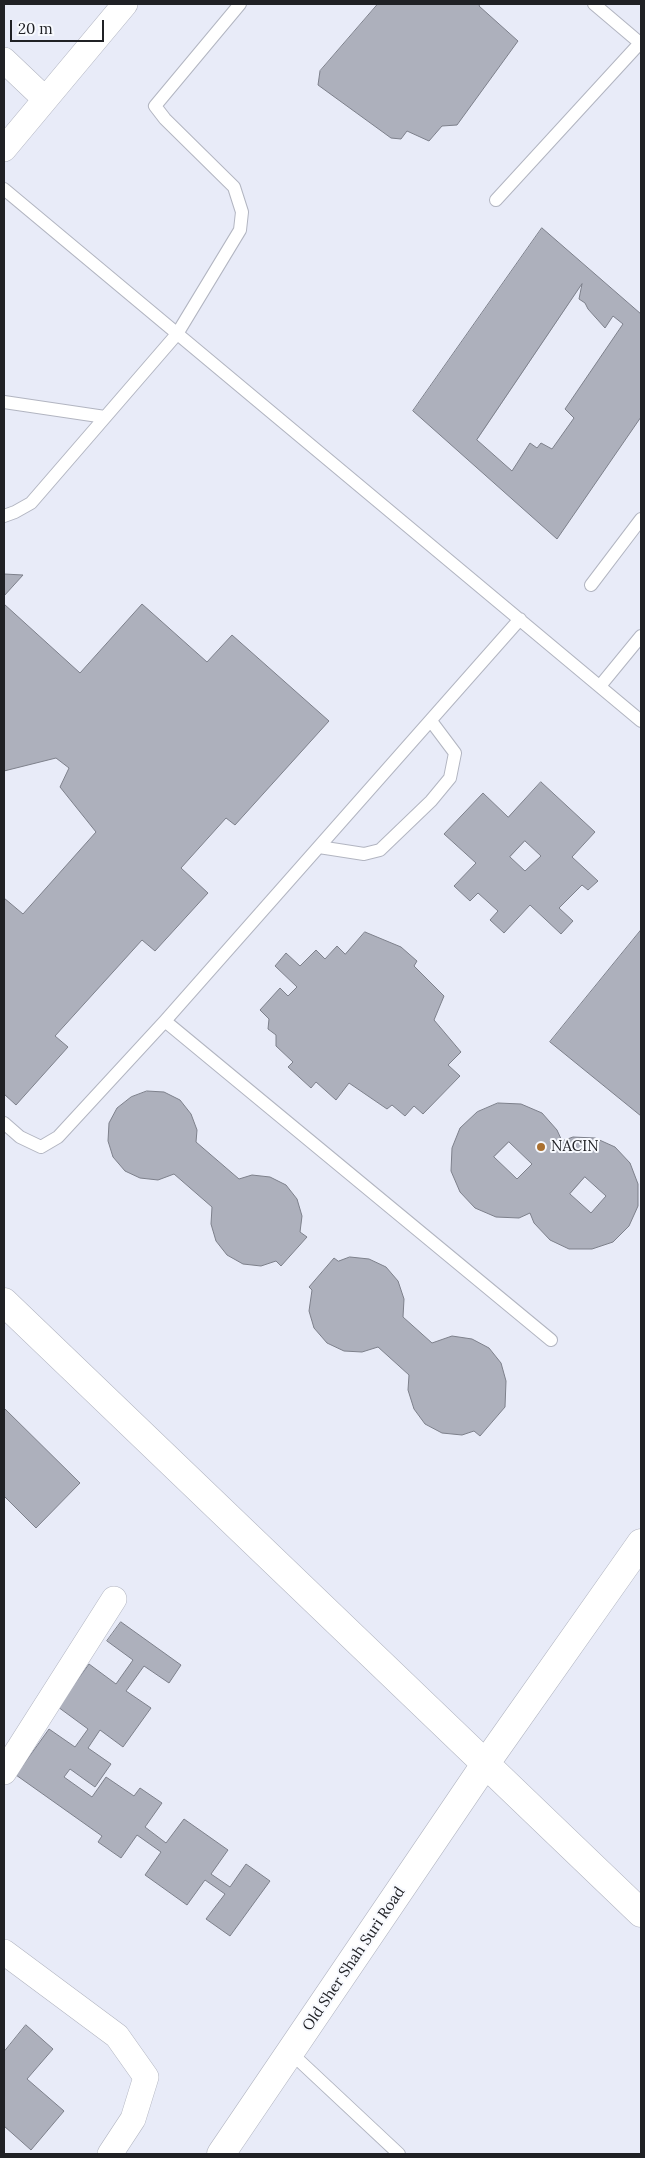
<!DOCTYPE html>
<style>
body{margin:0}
#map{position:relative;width:645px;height:2158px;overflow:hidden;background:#e8ebf8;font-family:Lora,serif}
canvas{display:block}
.frame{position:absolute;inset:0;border:5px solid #202125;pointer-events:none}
.scale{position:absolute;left:10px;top:20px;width:94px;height:22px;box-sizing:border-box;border:2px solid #202125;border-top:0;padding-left:6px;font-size:15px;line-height:18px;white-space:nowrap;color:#202125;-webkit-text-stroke:4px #f7f9fe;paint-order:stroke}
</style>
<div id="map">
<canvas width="645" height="2158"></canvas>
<div class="frame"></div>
<div class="scale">20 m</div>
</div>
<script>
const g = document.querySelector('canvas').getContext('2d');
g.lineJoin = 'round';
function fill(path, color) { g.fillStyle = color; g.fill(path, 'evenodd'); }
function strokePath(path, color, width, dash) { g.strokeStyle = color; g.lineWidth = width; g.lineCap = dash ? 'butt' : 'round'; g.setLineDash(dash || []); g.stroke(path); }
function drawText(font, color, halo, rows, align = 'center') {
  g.font = font + ' Lora,serif'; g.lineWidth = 4; g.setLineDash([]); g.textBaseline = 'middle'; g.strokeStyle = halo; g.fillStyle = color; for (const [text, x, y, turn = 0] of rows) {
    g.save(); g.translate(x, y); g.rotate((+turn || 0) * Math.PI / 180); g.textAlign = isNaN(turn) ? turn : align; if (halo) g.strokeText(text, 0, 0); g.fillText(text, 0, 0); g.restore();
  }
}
const building = new Path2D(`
 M378 4H480L479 6 518 41 457 125 442 126 429 141 407 131 401 139 391 138 318 85 320 71Z
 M542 228 641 314V417L557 539 413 411ZM582 284 579 299 585 303 588 309 605 328 613 316 623 324 565 409 574 418 552 449 541 443 537 448 530 443 512 471 477 440Z
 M4 574 23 575 4 596Z
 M4 604 80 673 142 604 207 662 232 635 329 721 235 825 226 818 181 868 208 893 155 951 142 940 55 1036 68 1047 16 1105 4 1094V898L23 914 96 832 60 787 69 768 56 758 4 771Z
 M541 782 595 832 572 857 598 881 588 890 582 885 559 908 573 921 561 934 530 905 504 933 490 920 498 911 478 893 470 901 454 886 476 863 444 834 483 793 508 817ZM525 841 541 856 525 871 510 857Z
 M641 930V1116L550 1042Z
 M365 932 401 947 417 961 414 966 444 996 434 1020 461 1052 448 1065 460 1076 423 1114 414 1106 405 1116 392 1105 387 1109 349 1083 336 1100 316 1082 311 1088 288 1067 293 1062 276 1046V1035L268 1029 269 1019 260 1010 280 988 288 996 297 987 275 966 286 953 300 966 316 950 325 959 337 946 345 954Z
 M147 1091 164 1092 180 1100 191 1114 197 1130 196 1142 239 1179 252 1175 270 1177 286 1185 297 1199 302 1216 300 1232 307 1237 281 1266 276 1261 261 1266 243 1264 227 1255 216 1241 211 1224 212 1207 174 1174 158 1180 140 1178 125 1171 113 1157 108 1141 109 1123 117 1108 131 1097Z
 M498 1103 521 1104 542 1113 557 1130 562 1141 573 1137 595 1138 615 1147 630 1163 638 1184V1206L629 1226 613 1242 592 1249H569L550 1240 534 1223 530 1213 519 1218 496 1217 475 1208 460 1192 451 1171 452 1148 460 1128 477 1112ZM509 1142 532 1164 517 1179 494 1157ZM585 1177 606 1196 591 1213 570 1194Z
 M350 1257 369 1259 386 1267 398 1281 404 1299 403 1317 432 1343 452 1336 472 1339 489 1348 501 1363 506 1381 505 1407 480 1436 474 1431 462 1435 442 1433 425 1424 414 1409 408 1390 409 1375 378 1347 362 1352 344 1351 327 1343 314 1328 309 1311 312 1290 309 1287 334 1258 338 1261Z
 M4 1408 80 1483 36 1528 4 1496Z
 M121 1622 181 1665 169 1683 144 1666 126 1691 151 1708 123 1747 100 1730 88 1748 111 1764 95 1787 70 1769 64 1777 92 1797 106 1777 134 1796 140 1788 162 1803 145 1827 166 1843 184 1819 228 1850 211 1874 230 1887 246 1864 270 1881 230 1936 206 1919 225 1894 205 1880 187 1905 145 1875 161 1852 137 1835 121 1858 98 1842 102 1836 16 1775 49 1729 75 1747 88 1729 58 1707 89 1664 116 1684 133 1660 107 1641Z
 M26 2025 53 2049 27 2079 64 2111 31 2150 4 2126V2052Z`);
fill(building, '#adb0bc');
strokePath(building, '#7d808b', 1);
const lane = new Path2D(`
 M4 189 641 721
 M496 200 640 43 594 4
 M4 402 105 417
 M4 516 15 512 31 503 177 334 240 230 242 212 234 187 165 119 155 106 240 4
 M591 585 641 519
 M600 686 641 636
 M319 847 364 854 380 850 431 801 450 778 455 753 431 721
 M165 1021 551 1340
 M4 1123 20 1137 41 1147 58 1137 165 1021 520 619
 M290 2052 399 2154`);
const street = new Path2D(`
 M4 60 45 99
 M4 149 125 4
 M4 1772 114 1599
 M4 1952 117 2036 146 2077 133 2119 110 2154`);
const secondary = new Path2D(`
 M4 1302 641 1913
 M221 2154 486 1763 641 1543`);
strokePath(lane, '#b2b5c1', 14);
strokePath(street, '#b2b5c1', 26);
strokePath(secondary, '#b2b5c1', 29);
strokePath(lane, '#fff', 12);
strokePath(street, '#fff', 25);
strokePath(secondary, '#fff', 28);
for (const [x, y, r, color] of [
 [541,1147,5,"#aa7030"]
]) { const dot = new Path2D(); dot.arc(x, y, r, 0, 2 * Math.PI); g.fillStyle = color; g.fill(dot); strokePath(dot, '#f7f9fe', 2); }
drawText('15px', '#202125', '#f7f9fe', [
 ["NACIN",551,1147]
], 'left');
drawText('15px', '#202125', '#f7f9fe', [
 ["Old Sher Shah Suri Road",354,1959,-56]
]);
</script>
